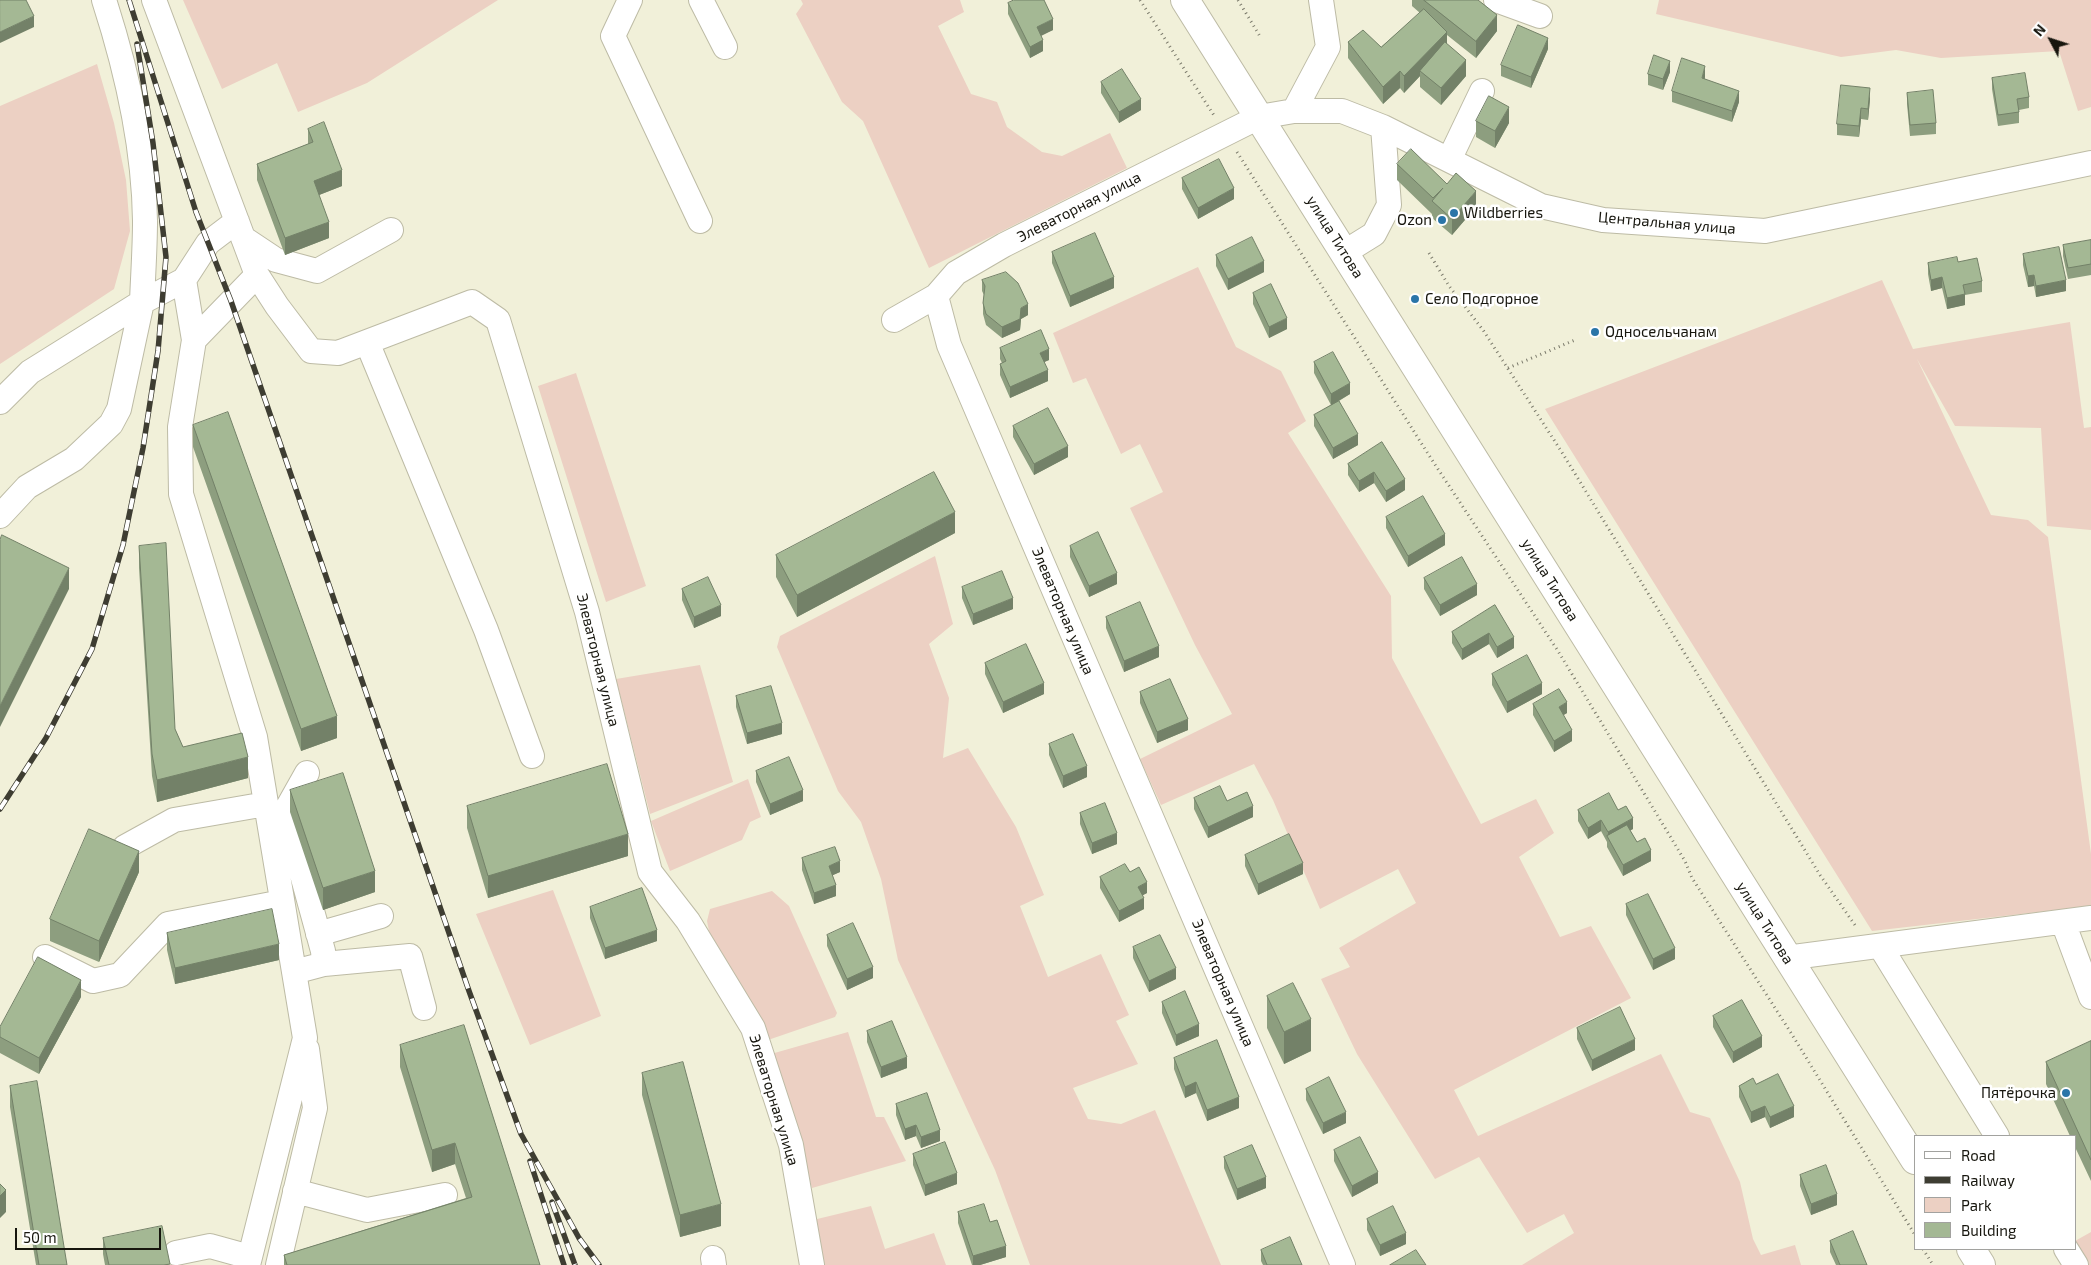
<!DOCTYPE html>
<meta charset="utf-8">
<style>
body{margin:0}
#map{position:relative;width:2091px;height:1265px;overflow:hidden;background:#f1f0d9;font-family:"Exo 2",sans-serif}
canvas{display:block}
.legend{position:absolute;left:1914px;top:1135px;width:162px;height:115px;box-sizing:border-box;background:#fff;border:1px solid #a2a29f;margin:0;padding:6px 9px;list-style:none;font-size:15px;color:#17160e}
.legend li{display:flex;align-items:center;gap:10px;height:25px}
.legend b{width:25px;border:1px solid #a2a29f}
.north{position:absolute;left:2026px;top:15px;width:50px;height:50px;-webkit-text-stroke:4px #fff;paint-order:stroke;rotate:310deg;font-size:14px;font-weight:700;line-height:20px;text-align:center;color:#17160e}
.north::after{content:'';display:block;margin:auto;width:18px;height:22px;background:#17160e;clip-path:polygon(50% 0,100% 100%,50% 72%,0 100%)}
.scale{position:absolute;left:15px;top:1228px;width:146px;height:22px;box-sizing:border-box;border:2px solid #17160e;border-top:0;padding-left:6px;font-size:15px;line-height:18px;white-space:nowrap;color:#17160e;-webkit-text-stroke:4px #fff;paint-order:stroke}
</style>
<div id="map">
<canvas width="2091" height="1265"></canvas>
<ul class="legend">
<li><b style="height:6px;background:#fff"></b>Road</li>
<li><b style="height:6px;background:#3e3d32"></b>Railway</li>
<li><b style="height:14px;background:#ecd0c3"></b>Park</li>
<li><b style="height:14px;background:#a4b894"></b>Building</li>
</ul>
<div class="north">N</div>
<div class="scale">50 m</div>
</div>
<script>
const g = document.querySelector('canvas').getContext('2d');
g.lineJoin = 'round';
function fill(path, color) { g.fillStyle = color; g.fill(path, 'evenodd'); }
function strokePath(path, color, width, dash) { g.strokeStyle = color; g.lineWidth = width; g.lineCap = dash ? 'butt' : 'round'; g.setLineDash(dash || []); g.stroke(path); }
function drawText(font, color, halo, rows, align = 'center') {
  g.font = font + ' "Exo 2",sans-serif'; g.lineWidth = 5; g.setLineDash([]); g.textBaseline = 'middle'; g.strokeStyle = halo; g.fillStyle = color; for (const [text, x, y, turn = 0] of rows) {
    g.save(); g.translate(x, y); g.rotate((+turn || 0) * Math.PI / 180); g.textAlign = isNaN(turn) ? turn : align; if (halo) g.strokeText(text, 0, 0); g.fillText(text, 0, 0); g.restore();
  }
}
fill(new Path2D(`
 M183 0H498L367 83 298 112 277 63 222 89Z
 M801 0H960L964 12 938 26 971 94 997 102 1007 127 1042 152 1062 156 1110 133 1127 168 929 268 863 121 842 102 796 14 803 4Z
 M1659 0H2091V107L2078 111 2059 51 1941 58 1896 50 1841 57 1656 14Z
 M97 64 114 123 126 180 130 231 114 289 0 364V106Z
 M1198 267 1236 347 1281 371 1306 421 1288 433 1391 596 1392 658 1481 824 1536 799 1554 833 1519 857 1560 937 1591 926 1631 998 1454 1090 1478 1136 1661 1054 1690 1112 1710 1118 1740 1182 1753 1239 1761 1255 1795 1245 1801 1265H1522L1574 1233 1564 1214 1527 1233 1479 1157 1435 1179 1357 1054 1321 979 1350 967 1339 948 1416 903 1398 869 1320 909 1273 800 1254 764 1161 805 1140 759 1232 714 1195 645 1130 508 1163 492 1140 444 1121 454 1086 378 1073 383 1053 333Z
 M1882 280 1913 349 2070 322 2084 428 2091 427V530L2047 526 2041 428 1955 426 1917 359 1991 515 2028 520 2048 537 2091 854V906L1872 931 1545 409Z
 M576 373 646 586 606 602 538 386Z
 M935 556 953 624 929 644 949 698 943 758 968 748 1016 827 1044 895 1020 906 1048 977 1101 954 1129 1015 1116 1021 1138 1064 1073 1088 1088 1119 1121 1124 1155 1110 1221 1265H1030L995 1170 898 960 881 879 861 822 838 791 777 647 780 636Z
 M700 665 733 782 650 814 616 679Z
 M748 779 761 817 750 822 742 840 670 871 651 821Z
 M553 890 601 1016 530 1045 476 914Z
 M772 891 789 906 837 1013 835 1017 768 1040 712 946 707 921 710 909Z
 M848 1032 876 1117H884L906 1161 812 1188 771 1054Z
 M871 1206 885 1249 934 1233 946 1265H824L813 1220Z
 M2091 1232V1265H2087L2075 1241Z`), '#ecd0c3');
const minor = new Path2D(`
 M154 0 257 275 277 306 311 351 338 353 472 302 498 320 587 612 650 872 688 921 753 1028 791 1145 812 1265
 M630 0 613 36 700 221
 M701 0 725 47
 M1496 0 1540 16
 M1294 111 1328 47 1321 0
 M1449 160 1482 91
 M243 238 276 260 317 271 391 230
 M1345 252 1374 234 1389 205 1383 127
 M184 280 194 340
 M894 320 936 296
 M367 342 486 630 532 756
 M0 402 30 372 142 302C143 275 145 248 145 221 144 146 127 71 104 0
 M0 516 27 487 74 459 111 424 119 409 142 302 184 280 208 243 237 221
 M125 847 174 820 266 804
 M2063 922 2091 997
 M318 934 381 916
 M1880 946 1997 1136
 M45 957 93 981 120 975 168 924 282 902
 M1786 958 2091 918
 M324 964 410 956 424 1008
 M294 972 324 964 323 951 285 812 307 773
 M295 1191 367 1210 445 1195
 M2066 1249 2076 1265
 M176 1253 210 1246 250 1257
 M713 1258 714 1265
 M248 1265 305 1038 255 737 181 494 180 427 194 340 257 275
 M278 1265 315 1108 307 1049
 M1343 1265 949 345 936 296 956 273 1004 245 1259 117 1294 111H1342L1383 127 1541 206 1603 220 1765 231 2091 163`);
const major = new Path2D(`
 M1185 0 1915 1160
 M1971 1249 1981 1265`);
strokePath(minor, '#bdbba5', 26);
strokePath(major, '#bdbba5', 30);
strokePath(new Path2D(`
 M1140 0 1215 117
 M1238 0 1261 38
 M1237 152 1432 460 1558 651 1685 861 1692 878 1791 1033 1915 1235
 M1429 253 1449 286 1483 330 1563 454 1820 875 1857 928
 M1508 368 1575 340
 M1923 1249 1933 1265`), '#7b7a6b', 3, [1, 4]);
strokePath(minor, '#fff', 24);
strokePath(major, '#fff', 28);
const rail = new Path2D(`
 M129 0 196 212 231 301 469 991 521 1134 579 1238 599 1265
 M0 809 46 738 92 649 123 545 143 448 158 351 166 257 153 143 137 44
 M530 1161 564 1265
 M552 1202 575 1265`);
strokePath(rail, '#3e3d32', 5.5);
strokePath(rail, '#fff', 4, [11]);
fill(new Path2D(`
 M1412 0H1478L1497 31 1476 58 1447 35V44L1466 76 1441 105 1420 87V76L1404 93 1400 88 1383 104 1348 58V42L1381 47 1420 13 1412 6Z
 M1008 3 1053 30 1041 35 1043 51 1030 58 1008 14Z
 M1548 49 1531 88 1501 76V65Z
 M1670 72 1663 90 1648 85V74Z
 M1705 77V79L1739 102 1732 122 1672 102V91Z
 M1992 78 2029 97V108L2019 110V123L1998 126 1992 89Z
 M1101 82 1141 110 1119 123 1101 93Z
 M1907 93 1936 123V134L1910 136 1907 104Z
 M1870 99 1868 120 1861 119 1859 137 1837 135V124Z
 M1476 121 1509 123 1495 148 1476 137Z
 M308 129 342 186 319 195 329 238 285 255 257 180V164L308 144Z
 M1397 164 1447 184 1476 207 1452 235 1432 218V214L1397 180Z
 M1182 178 1234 199 1198 219 1182 189Z
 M2091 240V275L2068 279 2063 256V245Z
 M1052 252 1114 288 1070 307 1052 263Z
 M2023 254 2066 291 2036 297 2034 286 2028 287 2023 265Z
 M1216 255 1264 272 1228 290 1216 266Z
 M1958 262 1982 281V292L1965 295V305L1947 309 1942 288 1931 291 1928 274V263Z
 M982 280 1028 315 1021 319 1020 330 1002 338 986 325 983 314V303L984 295 982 291Z
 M1253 293 1287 329 1269 338 1253 304Z
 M1000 348 1049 360 1044 362 1048 381 1010 398 1000 375V364L1002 363 1000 359Z
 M1314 362 1350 394 1339 401 1358 445 1333 459 1314 426V415L1331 405 1314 373Z
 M193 425 337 738 301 751 193 447Z
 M1013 426 1068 457 1034 475 1013 437Z
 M1382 442 1405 490 1386 502 1374 483 1359 492 1348 475V464Z
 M1386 517 1445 545 1408 567 1386 528Z
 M955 533 797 617 776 577V555Z
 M139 546 175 729 183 747 248 778 157 802 152 776 139 568Z
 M1070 546 1117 584 1089 597 1070 557Z
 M1424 578 1477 595 1440 616 1424 589Z
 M962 587 1013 609 973 625 962 598Z
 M682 589 721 616 694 628 682 600Z
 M1495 605 1514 648 1497 658 1489 644 1462 660 1452 643V632Z
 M1106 617 1159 657 1124 672 1106 628Z
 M985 663 1044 694 1003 713 985 674Z
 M1492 674 1542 694 1507 713 1492 685Z
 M1140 692 1188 730 1157 743 1140 703Z
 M736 696 782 734 747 744 736 707Z
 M1533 704 1567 713 1563 715 1572 741 1554 752 1533 715Z
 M1049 744 1087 777 1063 788 1049 755Z
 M756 771 803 801 770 815 756 782Z
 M290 790 375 892 323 910 290 812Z
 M1194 798 1227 801 1253 817 1208 838 1194 809Z
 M467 806 628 856 488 898 467 828Z
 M1578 810H1618L1633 829 1630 830 1637 842 1651 861 1623 876 1607 847V842L1601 831 1588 839 1578 821Z
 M1080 813 1117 844 1092 854 1080 824Z
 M1245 855 1303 874 1258 895 1245 866Z
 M802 858 840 872 832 875 836 896 814 904 802 870Z
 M139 872 99 962 50 941V919Z
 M1130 872 1147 893 1142 895 1144 909 1119 922 1100 888V877Z
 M1626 904 1675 959 1653 970 1626 915Z
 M590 907 657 941 605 959 590 918Z
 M167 933 279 960 175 984 167 950Z
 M827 935 873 978 847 990 827 946Z
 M1133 947 1176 979 1149 992 1133 958Z
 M1267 996 1311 1051 1284 1064 1267 1028Z
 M81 997 39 1074 0 1053V1027Z
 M1162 1002 1199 1036 1176 1046 1162 1013Z
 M1713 1016 1762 1047 1733 1063 1713 1027Z
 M1577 1028 1635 1050 1592 1071 1577 1039Z
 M867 1031 907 1068 881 1078 867 1042Z
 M2091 1041V1181L2075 1147V1136H2070L2046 1084V1062Z
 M400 1045 540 1265H284V1255L466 1198 455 1164 432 1172 400 1067Z
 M1174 1058 1239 1108 1207 1121 1196 1093 1185 1098 1174 1069Z
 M642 1073 721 1226 680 1237 642 1095Z
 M1756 1084 1794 1117 1770 1128 1765 1117 1751 1123 1739 1097V1086Z
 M10 1086 67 1265H36L10 1107Z
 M1306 1089 1346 1123 1323 1134 1306 1100Z
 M896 1104 940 1141 921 1148 916 1136 905 1140 896 1115Z
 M1334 1150 1378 1183 1352 1197 1334 1161Z
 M913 1154 957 1184 925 1196 913 1165Z
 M1224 1157 1266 1188 1237 1200 1224 1168Z
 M1800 1175 1837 1205 1811 1215 1800 1186Z
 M958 1212 990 1222 1006 1257 980 1265H972L958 1223Z
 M1367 1219 1406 1244 1380 1256 1367 1230Z
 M103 1238 170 1265H105L103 1254Z
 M1830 1241 1867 1265H1836L1830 1252Z
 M1261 1250 1302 1265H1263L1261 1261Z`), '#8d9e7f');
fill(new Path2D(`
 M1497 15V31L1476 58V41Z
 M34 16V27L0 43V32Z
 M1053 19V30L1037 38V27Z
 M1447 32V48L1420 71V76L1404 93V76Z
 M1548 38V49L1531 88V77Z
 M1043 40V51L1030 58V47Z
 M1466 60V76L1441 105V88Z
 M1670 61V72L1663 90V79Z
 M1705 66V77L1702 89V78Z
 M1400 71V88L1383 104V87Z
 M1870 88V99L1868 120V109Z
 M1739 91V102L1732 122V111Z
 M1141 99V110L1119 123V112Z
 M1509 107V123L1495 148V131Z
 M1861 108V119L1859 137V126Z
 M342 170V186L314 197V181Z
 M1234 188V199L1198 219V208Z
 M1476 191V207L1452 235V219Z
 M329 222V238L285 255V238Z
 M1264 261V272L1228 290V279Z
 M2034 275V286L2028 287V276Z
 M1114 277V288L1070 307V296Z
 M1942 277V288L1931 291V280Z
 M2066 280V291L2036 297V286Z
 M1965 294V305L1947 309V298Z
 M1028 304V315L1021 319 1020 330 1002 338V327L1021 308Z
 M1287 318V329L1269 338V327Z
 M1049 349V360L1040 364V353Z
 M1048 370V381L1010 398V387Z
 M1350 383V394L1331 405V394Z
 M1358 434V445L1333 459V448Z
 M1068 446V457L1034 475V464Z
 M1374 472V483L1359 492V481Z
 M1405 479V490L1386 502V491Z
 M955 512V533L797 617V595Z
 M1445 534V545L1408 567V556Z
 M69 568V589L0 727V706Z
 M1117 573V584L1089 597V586Z
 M1477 584V595L1440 616V605Z
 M1013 598V609L973 625V614Z
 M721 605V616L694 628V617Z
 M1489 633V644L1462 660V649Z
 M1514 637V648L1497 658V647Z
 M1159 646V657L1124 672V661Z
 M1044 683V694L1003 713V702Z
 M1542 683V694L1507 713V702Z
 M1567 702V713L1559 718V707Z
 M337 716V738L301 751V729Z
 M1188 719V730L1157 743V732Z
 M782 723V734L747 744V733Z
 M1572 730V741L1554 752V741Z
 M248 757V778L157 802V780Z
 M1087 766V777L1063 788V776Z
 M803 790V801L770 815V804Z
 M1253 806V817L1208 838V827Z
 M1633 818V829L1610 842 1608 837V832Z
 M1601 820V831L1588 839V828Z
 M1117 833V844L1092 854V843Z
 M628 834V856L488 898V876Z
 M1651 850V861L1623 876V865Z
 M139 851V872L99 962V941Z
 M840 861V872L829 877V866Z
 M1303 863V874L1258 895V884Z
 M375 871V892L323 910V888Z
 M1147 882V893L1138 898V887Z
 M836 885V896L814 904V893Z
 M1144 898V909L1119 922V911Z
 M657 930V941L605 959V948Z
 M279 944V960L175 984V968Z
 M1675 948V959L1653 970V959Z
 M873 967V978L847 990V979Z
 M1176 968V979L1149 992V981Z
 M81 980V997L39 1074V1058Z
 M1311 1019V1051L1284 1064V1032Z
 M1199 1024V1036L1176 1046V1035Z
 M1762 1036V1047L1733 1063V1052Z
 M1635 1039V1050L1592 1071V1060Z
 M907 1057V1068L881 1078V1067Z
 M1196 1082V1093L1185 1098V1087Z
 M1239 1097V1108L1207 1121V1110Z
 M1765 1106V1117L1751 1123V1112Z
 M1794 1106V1117L1770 1128V1117Z
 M1346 1112V1123L1323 1134V1123Z
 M916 1125V1136L905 1140V1129Z
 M940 1130V1141L921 1148V1137Z
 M455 1143V1164L432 1172V1150Z
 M1378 1172V1183L1352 1197V1186Z
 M957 1173V1184L925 1196V1185Z
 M1266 1177V1188L1237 1200V1189Z
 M6 1190V1212L0 1218V1196Z
 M1837 1194V1205L1811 1215V1204Z
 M721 1204V1226L680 1237V1215Z
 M1406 1233V1244L1380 1256V1245Z
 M1006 1246V1257L980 1265H973V1256Z`), '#738168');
const building = new Path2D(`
 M0 0H26L34 16 0 32Z
 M1014 0H1044L1053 19 1037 27 1043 40 1030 47 1008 3Z
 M1424 0H1478L1497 15 1476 41Z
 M1424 9 1447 32 1404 76 1400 71 1383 87 1348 42 1363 30 1381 47Z
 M1518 25 1548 38 1531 77 1501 65Z
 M1445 42 1466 60 1441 88 1420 71Z
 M1654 55 1670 61 1663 79 1648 74Z
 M1682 58 1705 66 1702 78 1739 91 1732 111 1672 91Z
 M1122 69 1141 99 1119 112 1101 82Z
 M2025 73 2029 97 2017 99 2019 112 1998 115 1992 78Z
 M1841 85 1870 88 1868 109 1861 108 1859 126 1837 124Z
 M1933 90 1936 123 1910 125 1907 93Z
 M1489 96 1509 107 1495 131 1476 121Z
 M324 122 342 170 314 181 329 222 285 238 257 164 313 142 308 129Z
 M1411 149 1447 184 1456 173 1476 191 1452 219 1432 201 1443 188 1433 198 1397 164Z
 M1219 159 1234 188 1198 208 1182 178Z
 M1095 233 1114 277 1070 296 1052 252Z
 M1252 237 1264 261 1228 279 1216 255Z
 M2091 240V264L2068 268 2063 245Z
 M2059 247 2066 280 2036 286 2034 275 2028 276 2023 254Z
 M1957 257 1958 262 1977 258 1982 281 1963 285 1965 294 1947 298 1942 277 1931 280 1928 263Z
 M1006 272 1018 283 1028 304 1021 308 1020 319 1002 327 986 314 983 303 985 286 982 280Z
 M1271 284 1287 318 1269 327 1253 293Z
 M1041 330 1049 349 1040 353 1048 370 1010 387 1000 364 1006 361 1000 348Z
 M1333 352 1350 383 1331 394 1314 362Z
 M1339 401 1358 434 1333 448 1314 415Z
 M1048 408 1068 446 1034 464 1013 426Z
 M228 412 337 716 301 729 193 425Z
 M1382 442 1405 479 1386 491 1374 472 1359 481 1348 464Z
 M934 472 955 512 797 595 776 555Z
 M1423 496 1445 534 1408 556 1386 517Z
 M1098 532 1117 573 1089 586 1070 546Z
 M2 535 69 568 0 706V540Z
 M166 543 175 729 183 747 242 733 248 757 157 780 152 754 139 546Z
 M1462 557 1477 584 1440 605 1424 578Z
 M1002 571 1013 598 973 614 962 587Z
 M708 577 721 605 694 617 682 589Z
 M1140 602 1159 646 1124 661 1106 617Z
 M1495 605 1514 637 1497 647 1489 633 1462 649 1452 632Z
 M1026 644 1044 683 1003 702 985 663Z
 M1527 655 1542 683 1507 702 1492 674Z
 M1170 679 1188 719 1157 732 1140 692Z
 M771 686 782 723 747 733 736 696Z
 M1559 689 1567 702 1559 707 1572 730 1554 741 1533 704Z
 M1073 734 1087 766 1063 776 1049 744Z
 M789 757 803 790 770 804 756 771Z
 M607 764 628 834 488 876 467 806Z
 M343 773 375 871 323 888 290 790Z
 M1220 786 1227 801 1247 792 1253 806 1208 827 1194 798Z
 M1609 793 1618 810 1626 806 1633 818 1608 832 1601 820 1588 828 1578 810Z
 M1105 803 1117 833 1092 843 1080 813Z
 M1627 825 1637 842 1645 838 1651 850 1623 865 1607 836Z
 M89 829 139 851 99 941 50 919Z
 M1289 834 1303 863 1258 884 1245 855Z
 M835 847 840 861 829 866 836 885 814 893 802 858Z
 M1125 864 1130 872 1139 867 1147 882 1138 887 1144 898 1119 911 1100 877Z
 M642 888 657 930 605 948 590 907Z
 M1648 894 1675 948 1653 959 1626 904Z
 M272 909 279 944 175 968 167 933Z
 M853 923 873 967 847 979 827 935Z
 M1160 935 1176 968 1149 981 1133 947Z
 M38 957 81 980 39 1058 0 1037V1027Z
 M1293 983 1311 1019 1284 1032 1267 996Z
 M1185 991 1199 1024 1176 1035 1162 1002Z
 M1742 1000 1762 1036 1733 1052 1713 1016Z
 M1620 1007 1635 1039 1592 1060 1577 1028Z
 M892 1021 907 1057 881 1067 867 1031Z
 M464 1025 540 1265H287L284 1255 472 1197 455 1143 432 1150 400 1045Z
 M1217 1040 1239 1097 1207 1110 1196 1082 1185 1087 1174 1058Z
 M2091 1041V1160L2046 1062Z
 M683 1062 721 1204 680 1215 642 1073Z
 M1778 1074 1794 1106 1770 1117 1765 1106 1751 1112 1739 1086 1753 1078 1756 1084Z
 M1329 1077 1346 1112 1323 1123 1306 1089Z
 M37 1081 67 1265H39L10 1086Z
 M927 1093 940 1130 921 1137 916 1125 905 1129 896 1104Z
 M1360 1137 1378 1172 1352 1186 1334 1150Z
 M945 1142 957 1173 925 1185 913 1154Z
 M1252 1145 1266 1177 1237 1189 1224 1157Z
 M1826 1165 1837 1194 1811 1204 1800 1175Z
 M0 1184 6 1190 0 1196Z
 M984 1204 990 1222 997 1220 1006 1246 973 1256 958 1212Z
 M1393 1206 1406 1233 1380 1245 1367 1219Z
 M162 1226 170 1264 164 1265H109L103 1238Z
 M1853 1231 1867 1265H1840L1830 1241Z
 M1290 1237 1302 1265H1267L1261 1250Z
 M1416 1250 1426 1265H1390Z`);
fill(building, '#a4b894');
strokePath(building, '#738168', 1);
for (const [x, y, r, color] of [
 [1454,213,5,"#2a75a8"],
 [1442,220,5,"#2a75a8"],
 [1415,299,5,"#2a75a8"],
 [1595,332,5,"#2a75a8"],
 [2066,1093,5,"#2a75a8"]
]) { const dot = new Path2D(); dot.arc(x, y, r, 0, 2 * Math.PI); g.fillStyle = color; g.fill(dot); strokePath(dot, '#fff', 2); }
drawText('15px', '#17160e', '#fff', [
 ["Элеваторная улица",1079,207,-27],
 ["Центральная улица",1667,223,5],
 ["улица Титова",1335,237,58],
 ["улица Титова",1550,580,58],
 ["Элеваторная улица",1063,611,67],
 ["Элеваторная улица",598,660,76],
 ["улица Титова",1765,923,58],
 ["Элеваторная улица",1223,983,67],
 ["Элеваторная улица",774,1100,73]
]);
drawText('15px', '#17160e', '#fff', [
 ["Wildberries",1464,213],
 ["Ozon",1432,220,"right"],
 ["Село Подгорное",1425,299],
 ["Односельчанам",1605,332],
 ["Пятёрочка",2056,1093,"right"]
], 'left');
</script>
